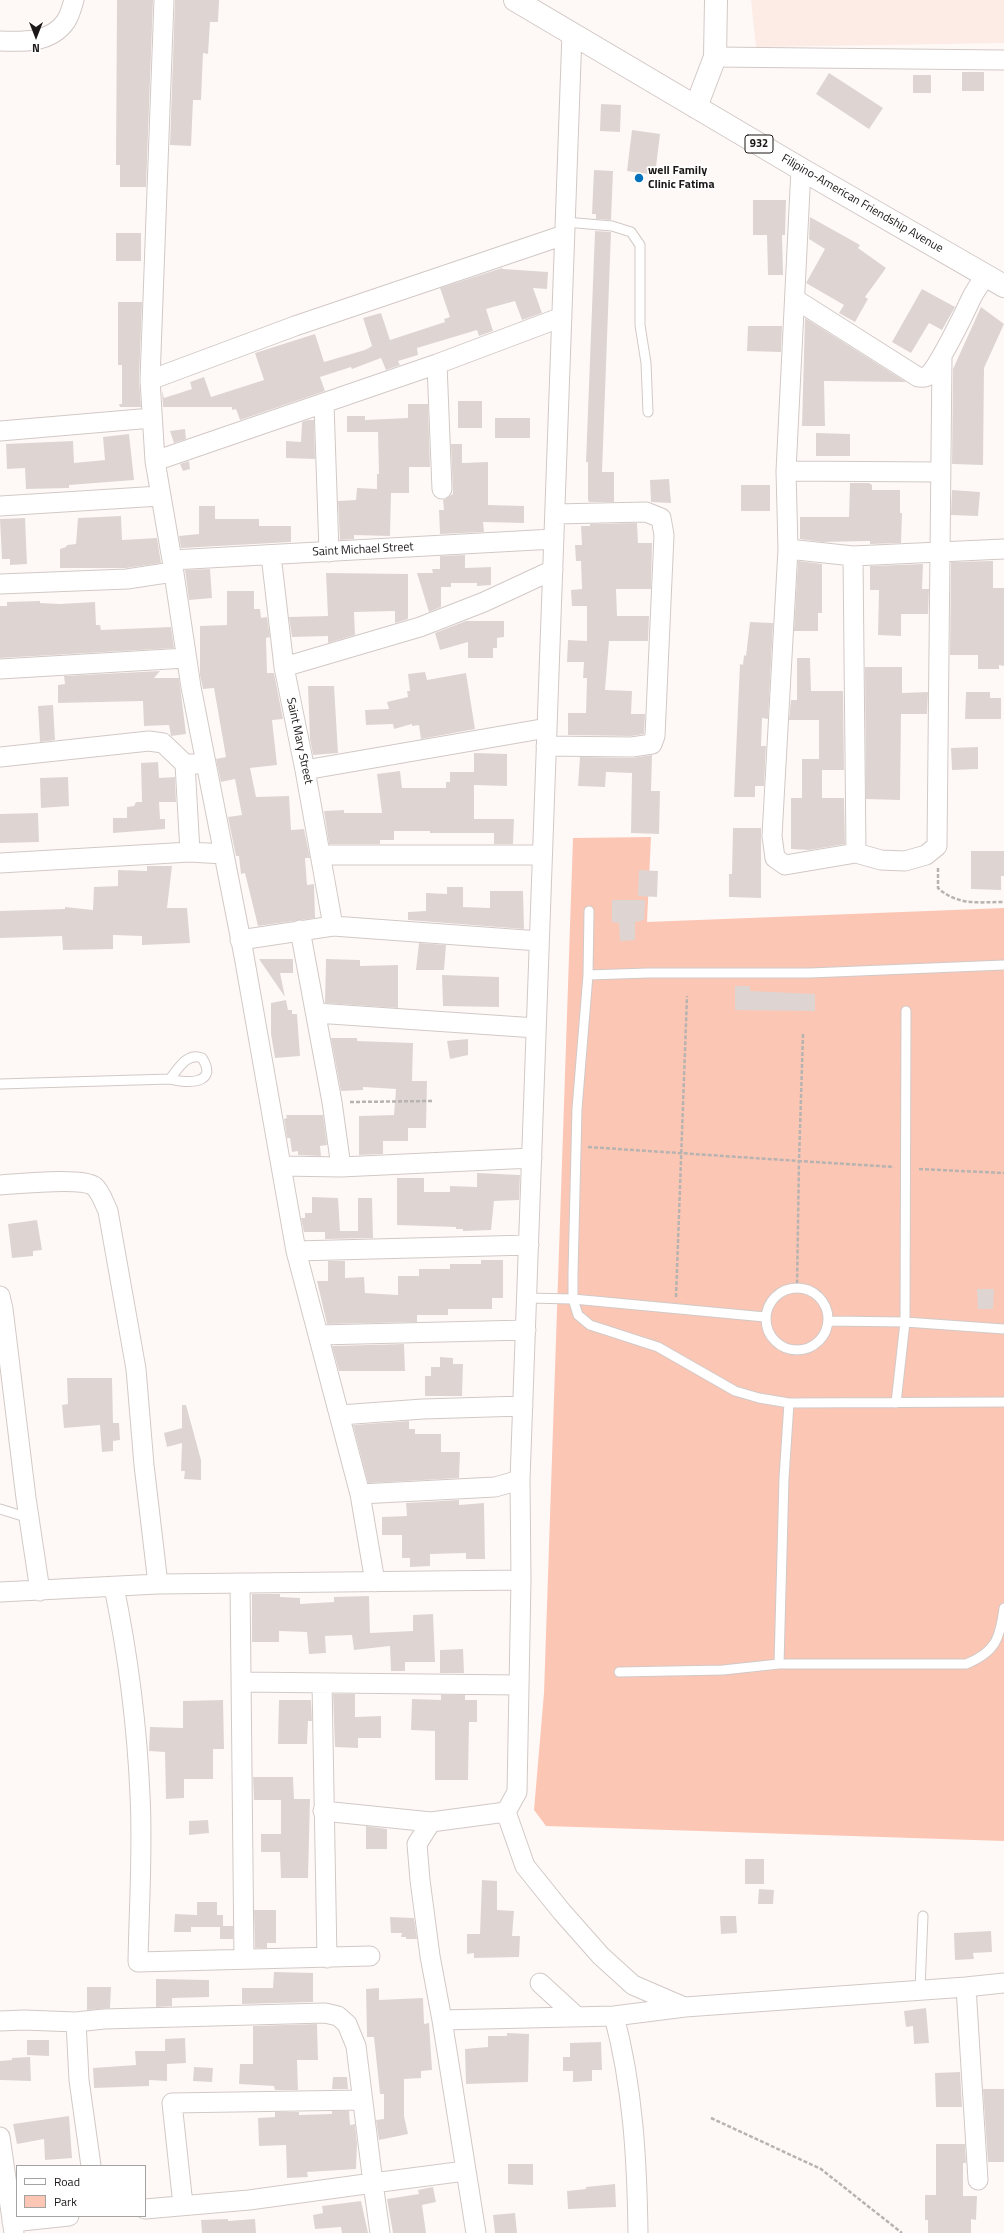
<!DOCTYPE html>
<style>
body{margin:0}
#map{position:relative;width:1004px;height:2233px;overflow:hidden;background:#fef9f7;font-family:"Titillium Web",sans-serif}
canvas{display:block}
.legend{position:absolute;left:16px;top:2165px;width:130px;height:52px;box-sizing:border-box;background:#fff;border:1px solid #a4a3a2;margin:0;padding:5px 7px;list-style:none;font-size:12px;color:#1b1817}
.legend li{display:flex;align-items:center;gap:8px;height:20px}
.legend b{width:20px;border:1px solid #a4a3a2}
.north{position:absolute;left:16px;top:16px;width:40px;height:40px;-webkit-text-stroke:3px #fff;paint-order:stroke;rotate:180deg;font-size:11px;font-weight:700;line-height:16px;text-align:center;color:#1b1817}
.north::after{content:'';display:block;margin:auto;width:14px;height:18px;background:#1b1817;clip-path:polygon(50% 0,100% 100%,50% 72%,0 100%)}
</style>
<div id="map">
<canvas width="1004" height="2233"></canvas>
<ul class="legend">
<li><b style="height:5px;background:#fff"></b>Road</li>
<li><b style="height:11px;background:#fcc6b5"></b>Park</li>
</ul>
<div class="north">N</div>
</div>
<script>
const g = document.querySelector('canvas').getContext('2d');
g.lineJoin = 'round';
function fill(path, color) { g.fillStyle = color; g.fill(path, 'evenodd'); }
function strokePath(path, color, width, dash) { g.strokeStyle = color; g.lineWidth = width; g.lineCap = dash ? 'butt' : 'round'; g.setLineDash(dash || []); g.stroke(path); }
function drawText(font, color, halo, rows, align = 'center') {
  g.font = font + ' "Titillium Web",sans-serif'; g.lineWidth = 3.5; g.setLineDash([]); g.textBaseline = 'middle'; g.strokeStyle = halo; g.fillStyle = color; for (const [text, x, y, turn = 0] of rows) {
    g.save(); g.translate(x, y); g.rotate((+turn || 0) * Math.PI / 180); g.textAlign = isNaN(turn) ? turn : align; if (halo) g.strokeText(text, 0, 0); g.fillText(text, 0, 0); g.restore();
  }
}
fill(new Path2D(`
 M751 0H1004V43L756 47Z`), '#fdebe6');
fill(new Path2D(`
 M651 837 647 922 1004 908V1841L546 1826 534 1810 544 1693 573 838Z`), '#fcc6b5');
fill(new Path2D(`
 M117 0H153L146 187H120V165H116Z
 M175 0H219L218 22H210L208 54 203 53 201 100H193L191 146 170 145Z
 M962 72H984V91H962Z
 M829 73 883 108 869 129 816 94Z
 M913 75H931V93H913Z
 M601 104 621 105 620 132 600 131Z
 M632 130 660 134 655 175 627 171Z
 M594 170 613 171 611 220 596 219V214H592Z
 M753 200H786L785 235H782L783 275H768L767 235H753Z
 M810 217 860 245 858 248 886 268 865 297 868 299 855 322 839 313 844 305 806 283 825 249 809 239Z
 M595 231 611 232 602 472H614V502H589L588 500V462H586Z
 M116 233H141V261H116Z
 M502 268 503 269 548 272 547 289 533 288 542 313 522 320 515 301 486 309 493 331 479 336 477 330 417 348 418 355 398 361 400 365 386 370 381 358 352 369 351 367 320 377 325 391 240 420 236 409 232 410V407H163L162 390 164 398 192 389 190 382 204 377 211 397 264 380 255 353 315 334 324 362 365 350 372 346 363 318 381 313 390 340 445 322 444 319 450 317 440 288Z
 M922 289 955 307 942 330 929 323 911 353 892 342Z
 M118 302H142L139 380 141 407H120L119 404H122V365H118Z
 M981 307 1004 324 984 368 983 465 952 464 953 369Z
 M805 318 906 382 824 381 825 426H802Z
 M748 326H782L781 352 747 351Z
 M458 401H482V428H458Z
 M408 404H428L430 467H409V493H391L390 536 354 535V539L340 540 338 501 356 500 357 488 377 489V474H379L378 432H347V416H365V420L408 418Z
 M495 418H530V438H495Z
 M308 420H314L315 459 286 458V441L301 442 302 422Z
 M185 429 186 439 174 443 170 431Z
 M816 433 850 434V456H816Z
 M129 434 134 480 69 485V488L26 489 25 468 7 469 6 444 73 441 74 463 105 460 103 437Z
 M451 444H462V463L488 462V505L524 506V523L483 522 484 532 440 534 439 510H444L443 500 453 494Z
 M189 461 190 469 183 471 180 464Z
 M669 479 671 503 651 502 650 480Z
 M850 483H869L872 485V490H900V513H902L901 543 870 544V541L822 542 800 539V517H849Z
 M741 485H770V511H741Z
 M952 490 980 492 978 516 951 515Z
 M199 506H215V519H259V526H291V542L181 548 179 536 199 534Z
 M121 516 122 540 157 538 161 563 126 568H60V549L66 547 67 545 76 544 78 518Z
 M25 518 27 564 10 565V559H2L0 519Z
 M637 523 638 543H652L651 589H616L617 616H649L648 641H609L605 690 632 691 631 714H645L644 734 631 736 568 735V713H586L587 678H583L584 662H567L568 640 587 641V606H572L571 590 582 589 581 561H576L575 545H582L581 526H590V524Z
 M465 555V568L491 567V585L477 586V583H451V587H441V607L429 612 417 573H433L432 569H440V556Z
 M798 561 822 564V613H818V631H794Z
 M993 561V588H1004V666L999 665V669H978V655H950L951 562Z
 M923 564 922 589H929L928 614H901V636L878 635 879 590H870V566Z
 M210 569 212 598 189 600 185 570Z
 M326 573 408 574V619L395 623V611L354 612 355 635 328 643V636L292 637 289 617 328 616Z
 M227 591H254V609H260L261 618 267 617 270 637 266 638 267 673H274L283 719 272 720 277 765 250 768 256 797 289 796 291 830 304 829 310 858H305L307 885 314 884 315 918 258 926 245 873 241 874 239 856H236L228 817 242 815 235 779 221 782 216 759 226 757 214 688 203 689 200 675V626L227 625Z
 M40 601V603L60 604 95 602 96 625H100L101 630 171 627 174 648 0 658V606H7V602Z
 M466 621H504V637L497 638V648H493V658H468V642L440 650 435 633Z
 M750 622 773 623 768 719 762 718 761 746H766L764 786H755V797H734L740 664 743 665 744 655 746 656Z
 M797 658H810L811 691H843L844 770H822V798H844L845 844 809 850 791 849V798H802V759H819V720H789L791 700H797Z
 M865 667H902V693L928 692 927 714H901L900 800 866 799Z
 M160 671 154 678H179L186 734 171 736 169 725 144 726 143 701 58 703V685L65 684 64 676Z
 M425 672 427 680 466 673 475 729 421 739 419 725 412 726V724L394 729 393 724 366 725 365 710 389 709 387 702 408 697 407 691H410L408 674Z
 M308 686H334L338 753 313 755 310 739Z
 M966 692H990V698H1001V719H965Z
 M53 705 55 740 40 742 38 706Z
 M978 747V769L952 770 951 748Z
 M474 753 507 754V786L474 785V819H514L513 844H494V833H430V831H394V840H380V844H329L324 811 344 810V813H382L377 774 400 771 402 788H446V782H450V772H474Z
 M652 755 651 791H660L659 834 631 833 632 773 606 772 605 787 578 786 580 757 632 758Z
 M158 762 159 778 175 777 176 802H159L160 819H165V829L113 833V818H127V807L134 806 136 802H142L141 763Z
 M68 777 69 806 41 808 40 778Z
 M38 813 39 842 0 843V814Z
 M733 828H761V898L729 897V874H732Z
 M971 851H1004V876H1001V890L971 889Z
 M147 866H172L167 908H187L190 943 142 945V936L113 935V949L63 950 62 936 0 938V911L65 909V907L93 910 94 887 118 886V870L147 871Z
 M639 870 658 871 657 897 638 896Z
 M447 887H463V907L490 908V891H523L524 929 408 920V912L426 911V893L447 894Z
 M612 900H645L644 920 635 922V940L620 941 619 923 612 922Z
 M419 943 446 945 444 970H416Z
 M259 959H293V973H280L285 997Z
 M326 959 360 960V966L398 965V1008L325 1003Z
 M442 975 499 977V1007L443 1006Z
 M735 986H750V991L815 994V1011L735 1010Z
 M286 1000 288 1010H292V1014H297L300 1056 275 1058 271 1034V1003Z
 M331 1038H357V1041L413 1043 412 1081H427L426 1128H408V1141H383V1154L359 1155V1116L394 1115 396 1089 363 1087V1090L341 1091Z
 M468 1039V1055L450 1059 447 1041Z
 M286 1115H323L327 1145 320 1146 321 1156 298 1155V1151L292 1152 290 1138H287L284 1119 287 1118Z
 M477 1173 520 1175 519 1200 494 1201 491 1230 463 1231V1229H456V1227L397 1225V1178H424V1192H450V1186L477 1187Z
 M312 1197 338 1198 340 1231H358V1198H372L373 1238 325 1239V1232H304L301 1218H305V1213H312Z
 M37 1220 42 1250 33 1251V1256L12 1258 8 1224Z
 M481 1260H503V1298H492V1309H448V1315H417V1322L327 1324 317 1281H328V1261H345V1278L364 1277 365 1293 398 1295V1276H419V1269H450V1264H481Z
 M977 1289H994L993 1309H978Z
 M404 1344 405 1371H339L332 1346Z
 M440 1357 453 1358V1364H463L462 1396H425V1376H431V1367H440Z
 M67 1378H112L113 1423H119L120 1440 113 1441V1451L102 1452 100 1425 64 1428 62 1405 68 1404Z
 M182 1405H186L201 1460V1480L184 1479 185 1471H181L182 1443 167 1447 164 1433 182 1428Z
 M409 1421V1429H415V1434H441V1452H460L459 1478 368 1483 353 1425Z
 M459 1500V1505L484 1503 485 1559H466V1553L430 1554V1566L410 1567V1558H402V1535H382V1517L407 1516 406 1503Z
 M252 1594H280V1597L300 1598V1604L334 1602V1597L369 1596 370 1633 413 1631V1615L433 1614 435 1662H405V1671H391L390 1646 354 1650 352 1635 325 1636 326 1653 309 1654 307 1632 279 1631V1642H252Z
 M463 1649 464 1673H440V1650Z
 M333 1694H355V1717L381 1716V1738H358V1748L335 1747Z
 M441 1695H465V1700H477V1722H469L468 1780H435V1731L411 1730 412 1699 441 1700Z
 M223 1700 224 1749H213V1779H184V1798L166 1799 165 1752 149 1751 150 1727 183 1728V1701Z
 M279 1700H311L312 1721H308L307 1744H278Z
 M253 1777H293L294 1799H310L308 1878H281L280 1852H261V1834H281V1800H254Z
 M208 1820 209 1833 189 1835V1821Z
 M366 1826 387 1829V1849H366Z
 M745 1859H764V1884H745Z
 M482 1880 497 1881V1910L514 1911 512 1936H520L519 1957 474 1958V1953L467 1954V1934H480Z
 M759 1889 774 1890 773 1904H758Z
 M197 1902H217V1915H223V1926H233V1939H220V1927H191V1932H174L175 1914 197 1915Z
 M254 1910H276V1943H267V1948H255Z
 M720 1916H736L737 1933 721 1934Z
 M390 1917 414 1918 417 1939H406V1937H401L402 1933H391Z
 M991 1931 992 1952 973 1953 974 1959 955 1960 954 1933Z
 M274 1972 313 1973V2002L242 2004V1988H273Z
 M156 1979 209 1980V1997L172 1998V2006L156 2007Z
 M87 1987H111L110 2008 87 2010Z
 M379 1988V2000L423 1998 424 2024 429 2023 432 2070 421 2071V2078L404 2079V2116L408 2134 379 2140 376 2120 384 2119V2094H380L374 2037H367L366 1989Z
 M926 2008 929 2043 914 2044 913 2026 906 2027 904 2011Z
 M317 2024 318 2060H297L298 2090H275L274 2086 239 2084 240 2064H253V2026Z
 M507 2033 529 2034 528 2082 466 2084 465 2049 488 2047V2036H507Z
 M185 2038 186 2063 167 2064V2081L149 2080V2086L94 2088 93 2068 136 2065 135 2051H165V2039Z
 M27 2040H49V2056L27 2055Z
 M601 2042 602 2070H592V2081L573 2082V2071H563V2057H570V2043Z
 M30 2057 31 2081 0 2080V2061L12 2060V2058Z
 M194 2067 213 2068 212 2082 193 2081Z
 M960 2072 962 2107H936L935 2073Z
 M333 2077H347L348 2089H332Z
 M983 2089H1004V2162H988Z
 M332 2111H349L350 2125 355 2124 357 2144 356 2169 307 2172 308 2177 287 2178 286 2145 259 2146 258 2118 275 2117V2112H299V2115L332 2114Z
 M69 2116 72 2158 45 2160 44 2139 17 2144 13 2124Z
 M936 2144H965L966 2163H963V2196H977L976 2220 971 2219V2233H928V2220H925V2195H936Z
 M508 2164H533V2185L508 2184Z
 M615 2184 616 2207 568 2209 567 2191 586 2189V2187Z
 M433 2187 436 2202 422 2205 426 2233H393L387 2199 419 2194 418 2190Z
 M361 2201 368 2233H342L341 2227 315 2229 313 2215 323 2213 322 2206Z
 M515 2213 517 2233H495L493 2215Z
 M228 2219V2221L255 2219 256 2233H202L201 2220Z`), '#ded5d3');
const lane = new Path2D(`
 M565 222 612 226 631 232 640 245V325L646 363 648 412
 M588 975 589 911
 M0 1084 170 1079C187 1084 219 1084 202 1058 187 1052 178 1069 170 1079
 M766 1319a31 31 0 1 1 62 0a31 31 0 1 1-62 0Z
 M527 1298 573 1299 765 1317
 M829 1321 905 1322 1004 1329
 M1004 1402 789 1403 784 1478 779 1664H966C996 1652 1000 1638 1004 1608
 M789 1403 759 1398 735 1391 658 1347 590 1325 578 1315 573 1299V1273L577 1109 588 975 648 973H810L1004 965
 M896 1403 905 1322 906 1011
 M0 1509 29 1518
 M619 1672 723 1670 779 1664
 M920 1989 923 1916`);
const street = new Path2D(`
 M164 0 150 380 155 461 172 560 191 687 244 956 296 1251 360 1494 375 1582
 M0 41C24 42 51 43 66 21 70 15 72 6 74 0
 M715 57 1004 60
 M801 169 786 471 788 549 772 836 775 858 785 865 856 853 881 860 905 861 926 855 937 846 942 357
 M795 299 918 377C921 377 925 378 927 376 937 370 965 312 971 299 975 290 981 283 986 275
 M437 364 442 489
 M150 380 295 326 564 235
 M324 404 329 552
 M0 431 152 418
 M155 461 437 364 562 317
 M786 471 940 472
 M0 506 160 496
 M788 549 853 556 1004 549
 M271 555 284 667 305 770 333 926
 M853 556 856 853
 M172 560 554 539
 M0 584 127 579 173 572
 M284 667 420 627 484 602 553 570
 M0 669 186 658
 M546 746 632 747 652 744 655 736 664 535 661 518 646 512 555 514
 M0 757 149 741 163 743 185 764H205
 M185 764 190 852
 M305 770 547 728
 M320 855H542
 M0 863 190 852 223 854
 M300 930 332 1102 341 1167
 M240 940 333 926 539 941
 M316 1013 536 1028
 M281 1166 341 1167 532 1158
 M0 1185C18 1184 80 1177 94 1186 101 1192 104 1203 108 1211L136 1369 144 1465 158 1584
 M296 1251 529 1245
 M0 1296 3 1309 26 1498 40 1591
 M319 1335 526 1330
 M340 1415 423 1409 523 1406
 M360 1494 495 1487 520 1480
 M240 1583 244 1959
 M114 1587C128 1655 137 1725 140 1795 143 1850 139 1906 138 1962L370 1956
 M0 1592 158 1584 521 1580
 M241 1682 519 1685
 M322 1683 327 1958
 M323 1811 431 1822 506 1812 517 1792 521 1580 520 1480 572 33
 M506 1812 525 1866 562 1912 601 1956 633 1985 684 2007
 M431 1822 417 1844 420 1880 430 1956 442 2020 476 2233
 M540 1983 576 2016
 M966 1987 978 2180
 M614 2016C633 2087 637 2160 638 2233
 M442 2020 614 2016 685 2007 966 1987 1004 1983
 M0 2021 24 2020 76 2022 104 2019 325 2013 338 2016 347 2024 356 2046 373 2183 249 2200 145 2209
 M76 2022 79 2080 91 2166
 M0 2137 14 2233
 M183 2205 172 2103 362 2100
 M12 2222 69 2216
 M380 2233 373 2183 465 2171`);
const secondary = new Path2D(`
 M696 107 715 57 716 0`);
const primary = new Path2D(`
 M515 0 801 169 1004 286`);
strokePath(lane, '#d2c9c6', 11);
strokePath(street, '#d2c9c6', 21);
strokePath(secondary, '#d2c9c6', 24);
strokePath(primary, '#d2c9c6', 24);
strokePath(new Path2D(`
 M938 868V888C958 906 979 902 1004 902
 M803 1034 799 1161 894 1167
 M350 1102 432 1101
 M588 1147 799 1161 797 1288
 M919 1169 1004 1173
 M676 1297 687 996
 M711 2118 821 2169 902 2233`), '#b7b3b1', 2.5, [4, 2]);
strokePath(lane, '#fff', 9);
strokePath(street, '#fff', 19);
strokePath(secondary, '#fff', 22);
strokePath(primary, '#fff', 22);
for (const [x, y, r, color] of [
 [639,178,5,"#0071bc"]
]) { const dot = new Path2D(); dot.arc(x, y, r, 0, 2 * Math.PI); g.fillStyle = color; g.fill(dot); strokePath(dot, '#fff', 1.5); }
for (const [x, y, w] of [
 [759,144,28]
]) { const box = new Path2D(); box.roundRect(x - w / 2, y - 9, w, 18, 3); g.fillStyle = '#fff'; g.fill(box); strokePath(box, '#1b1817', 1); }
drawText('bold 11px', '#1b1817', null, [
 ["932",759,144]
]);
drawText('bold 12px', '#1b1817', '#fff', [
 ["well Family",648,171],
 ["Clinic Fatima",648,185]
], 'left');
drawText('12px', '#1b1817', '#fff', [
 ["Filipino-American Friendship Avenue",862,204,30],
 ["Saint Michael Street",363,550,-3],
 ["Saint Mary Street",299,741,78]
]);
</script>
